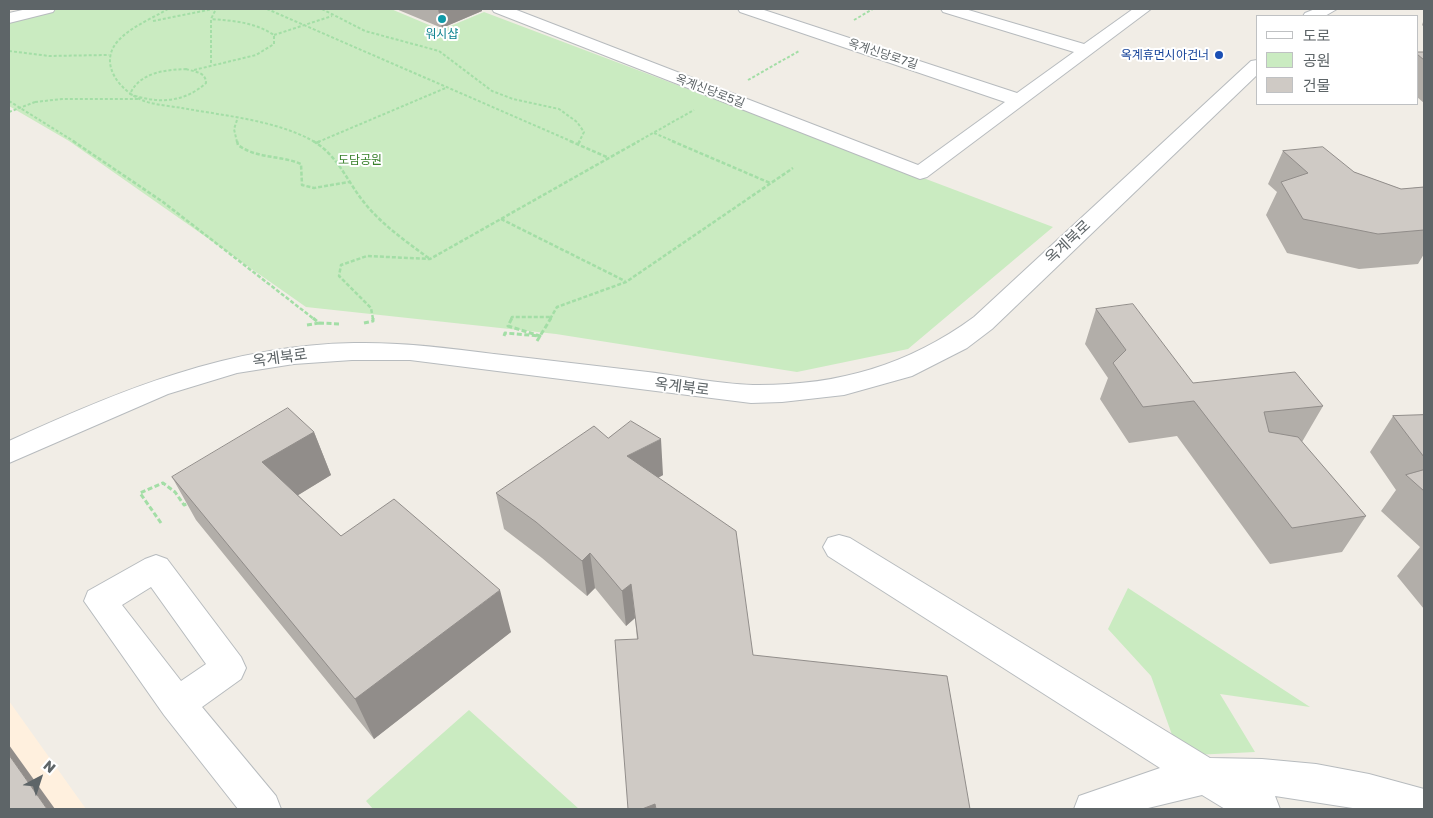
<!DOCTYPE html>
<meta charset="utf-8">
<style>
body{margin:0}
#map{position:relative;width:1433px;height:818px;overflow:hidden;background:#f1ede6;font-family:"Golos Text","Noto Sans KR",sans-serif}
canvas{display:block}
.frame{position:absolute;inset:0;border:10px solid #5e6568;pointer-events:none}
.legend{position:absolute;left:1256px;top:15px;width:162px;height:90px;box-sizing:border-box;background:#fff;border:1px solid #bfc1c3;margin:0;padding:6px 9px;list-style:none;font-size:15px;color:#5e6568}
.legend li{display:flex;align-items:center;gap:10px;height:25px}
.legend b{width:25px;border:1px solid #bfc1c3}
.north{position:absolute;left:15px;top:753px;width:50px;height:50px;-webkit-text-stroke:4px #fff;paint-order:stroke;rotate:40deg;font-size:14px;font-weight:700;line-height:20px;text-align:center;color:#5e6568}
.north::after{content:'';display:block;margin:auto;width:18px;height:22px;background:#5e6568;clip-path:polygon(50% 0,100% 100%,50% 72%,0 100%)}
</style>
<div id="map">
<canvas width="1433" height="818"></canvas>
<div class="frame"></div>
<ul class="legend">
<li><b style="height:6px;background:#fff"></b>도로</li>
<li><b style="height:14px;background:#caebc1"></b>공원</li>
<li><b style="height:14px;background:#cfcac5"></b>건물</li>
</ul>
<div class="north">N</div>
</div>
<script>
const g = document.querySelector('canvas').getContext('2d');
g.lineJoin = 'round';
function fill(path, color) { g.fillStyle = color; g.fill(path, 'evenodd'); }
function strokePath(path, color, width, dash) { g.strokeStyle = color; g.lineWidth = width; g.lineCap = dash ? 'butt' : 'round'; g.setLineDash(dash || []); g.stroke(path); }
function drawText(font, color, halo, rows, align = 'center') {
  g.font = font + ' "Golos Text","Noto Sans KR",sans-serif'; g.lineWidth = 4; g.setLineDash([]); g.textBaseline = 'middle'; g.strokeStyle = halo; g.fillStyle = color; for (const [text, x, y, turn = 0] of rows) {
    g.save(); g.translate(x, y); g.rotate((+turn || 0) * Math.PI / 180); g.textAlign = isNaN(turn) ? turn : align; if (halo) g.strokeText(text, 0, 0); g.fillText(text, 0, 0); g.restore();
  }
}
fill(new Path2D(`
 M9 701 86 809H9Z`), '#fff0de');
fill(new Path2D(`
 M61 9H391L441 30 484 12 1053 227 908 349 797 372 556 334 306 307 69 141 9 106V20Z
 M1128 588 1310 707 1220 694 1255 752 1194 755 1176 746 1151 676 1108 629Z
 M469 710 579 809H373L366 801Z`), '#caebc1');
const minor = new Path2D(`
 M27 9H55L53 12 9 23V13Z
 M492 9H514L918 165 1005 102 740 12 738 9H761L1017 93 1074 52 943 12 941 9H965L1084 44 1133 9H1151L927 177 920 179 494 12Z
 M1315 9H1337L1325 16H1303L1305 13Z
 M1257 60V75L992 329 967 348 912 376 844 395 782 402 751 403 410 360H352L294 364 237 373 168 394 9 463V441C120 390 230 345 354 343 401 342 447 348 494 354 545 360 597 366 648 372 682 376 718 384 753 385 836 386 907 366 974 317L1251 61Z
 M839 535 850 538 1210 758 1262 759 1316 764 1369 774 1424 789V809H1359L1275 796 1280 809H1225L1202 795 1144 809H1074L1079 796 1160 768 828 556 823 547 828 538Z
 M156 555 167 559 241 657 246 668 241 679 202 707 276 796 281 809H238L164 715 84 601 88 591 145 559ZM151 587 206 664 181 681 122 605Z`);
strokePath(minor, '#b7bbbe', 2);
strokePath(new Path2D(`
 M168 9C151 19 130 27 117 42 98 65 121 92 144 101 156 105 170 106 182 108 225 116 276 120 315 142
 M267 9 573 142
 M322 9 365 31 439 51 492 91 513 99 559 109 577 122 584 132 579 142
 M854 20 873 9
 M153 21 213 9
 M274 35 332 16
 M9 51 49 56 109 55
 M211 63V19L216 9
 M186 69C195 72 206 72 206 83 184 103 157 104 130 94 140 72 165 70 186 69Z
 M194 70 256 55 274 44V35C254 22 234 21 211 19
 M748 80 799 51
 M9 101 75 142
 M35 102 62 99H139
 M237 120 234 129 237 142
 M654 133 675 142
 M318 142 448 87
 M637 142 694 110`), '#a3dea6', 2, [3, 2]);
strokePath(new Path2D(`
 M73 141 163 202 314 319
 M237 141 238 145C257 159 280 155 301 164L302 185 314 188 349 182
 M313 141C339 156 348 184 367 206 385 227 408 243 430 259
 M570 141 609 158
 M672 141 770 183
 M316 143 321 141
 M578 144 580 141
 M501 219 625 281
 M373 319 371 308 339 276 341 265 367 256 430 259 639 141
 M511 319 512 317H552
 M550 319 557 307 626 282 793 168`), '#a3dea6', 2.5, [4, 2]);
strokePath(new Path2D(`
 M319 323 341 324
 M364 323 373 321V318
 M307 325 319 323 313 318
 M504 336 505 333 540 336 508 326 512 318
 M537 341 551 318
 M161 523 140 493 163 483 175 492 184 505 189 503`), '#a3dea6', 3, [5, 2.5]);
fill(minor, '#fff');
strokePath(new Path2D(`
 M9 112 35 102`), '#a3dea6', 2, [3, 2]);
fill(new Path2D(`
 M396 9H482V11L442 28Z
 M1424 19V27L1422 25Z
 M1417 52H1424V103L1417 97Z
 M1283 151 1354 172 1401 189 1424 187V254L1418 264 1359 269 1287 253 1266 215 1277 192 1268 184Z
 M1096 309 1193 383 1323 406 1302 442 1366 516 1342 552 1270 564 1177 436 1129 443 1100 399 1108 378 1085 344Z
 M1424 415V609L1397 576 1420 547 1381 511 1396 490 1370 452 1393 416Z
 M314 432 331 475 298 495 341 536 511 632 374 739 196 520 172 477Z
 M608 438 663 475 658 478 753 655 970 809H628L637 639 635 618 626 626 595 588 587 596 542 558 504 529 496 493Z`), '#b2aea9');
fill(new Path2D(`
 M438 9H482V11L442 28Z
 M314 432 331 475 282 505 262 462Z
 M661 439 663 475 631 492 627 456Z
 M590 553 595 588 587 596 582 561Z
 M631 584 635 618 626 626 622 591Z
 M500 590 511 632 374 739 355 699Z
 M9 745 55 809H47L9 755Z
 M655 804V809H642Z`), '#918d8a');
const building = new Path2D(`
 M1417 52H1424V60L1417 54Z
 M1323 147 1354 172 1401 189 1424 187V230L1378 234 1303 219 1281 182 1308 173 1283 151Z
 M1133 304 1193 383 1295 372 1323 406 1264 412 1269 432 1298 437 1366 516 1292 528 1194 401 1143 407 1113 363 1126 350 1096 309Z
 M288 408 314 432 262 462 341 536 394 499 500 590 355 699 172 477Z
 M1424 415V457L1393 416Z
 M631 421 661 439 627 456 736 531 753 655 947 676 970 809H656L655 804 642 809H628L615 640 638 639 631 584 622 591 590 553 582 561 536 522 496 493 594 426 608 438Z
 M1424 470V491L1406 475Z
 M9 755 47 809H9Z`);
fill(building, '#cfcac5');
strokePath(building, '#918d8a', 1);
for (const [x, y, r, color] of [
 [442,19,5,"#0f9aa8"],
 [1219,55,5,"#1a4fb4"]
]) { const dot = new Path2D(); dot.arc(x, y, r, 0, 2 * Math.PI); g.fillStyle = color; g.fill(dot); strokePath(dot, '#fff', 2); }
drawText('12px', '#0d838f', '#fff', [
 ["워시샵",442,34]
]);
drawText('12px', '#5e6568', '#fff', [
 ["옥계신당로7길",883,54,18],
 ["옥계신당로5길",710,91,21]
]);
drawText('12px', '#164399', '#fff', [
 ["옥계휴먼시아건너",1209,55]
], 'right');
drawText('12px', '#39812b', '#fff', [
 ["도담공원",360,160]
]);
drawText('15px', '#5e6568', '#fff', [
 ["옥계북로",1068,242,-43],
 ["옥계북로",280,358,-8],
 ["옥계북로",682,387,7]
]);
</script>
